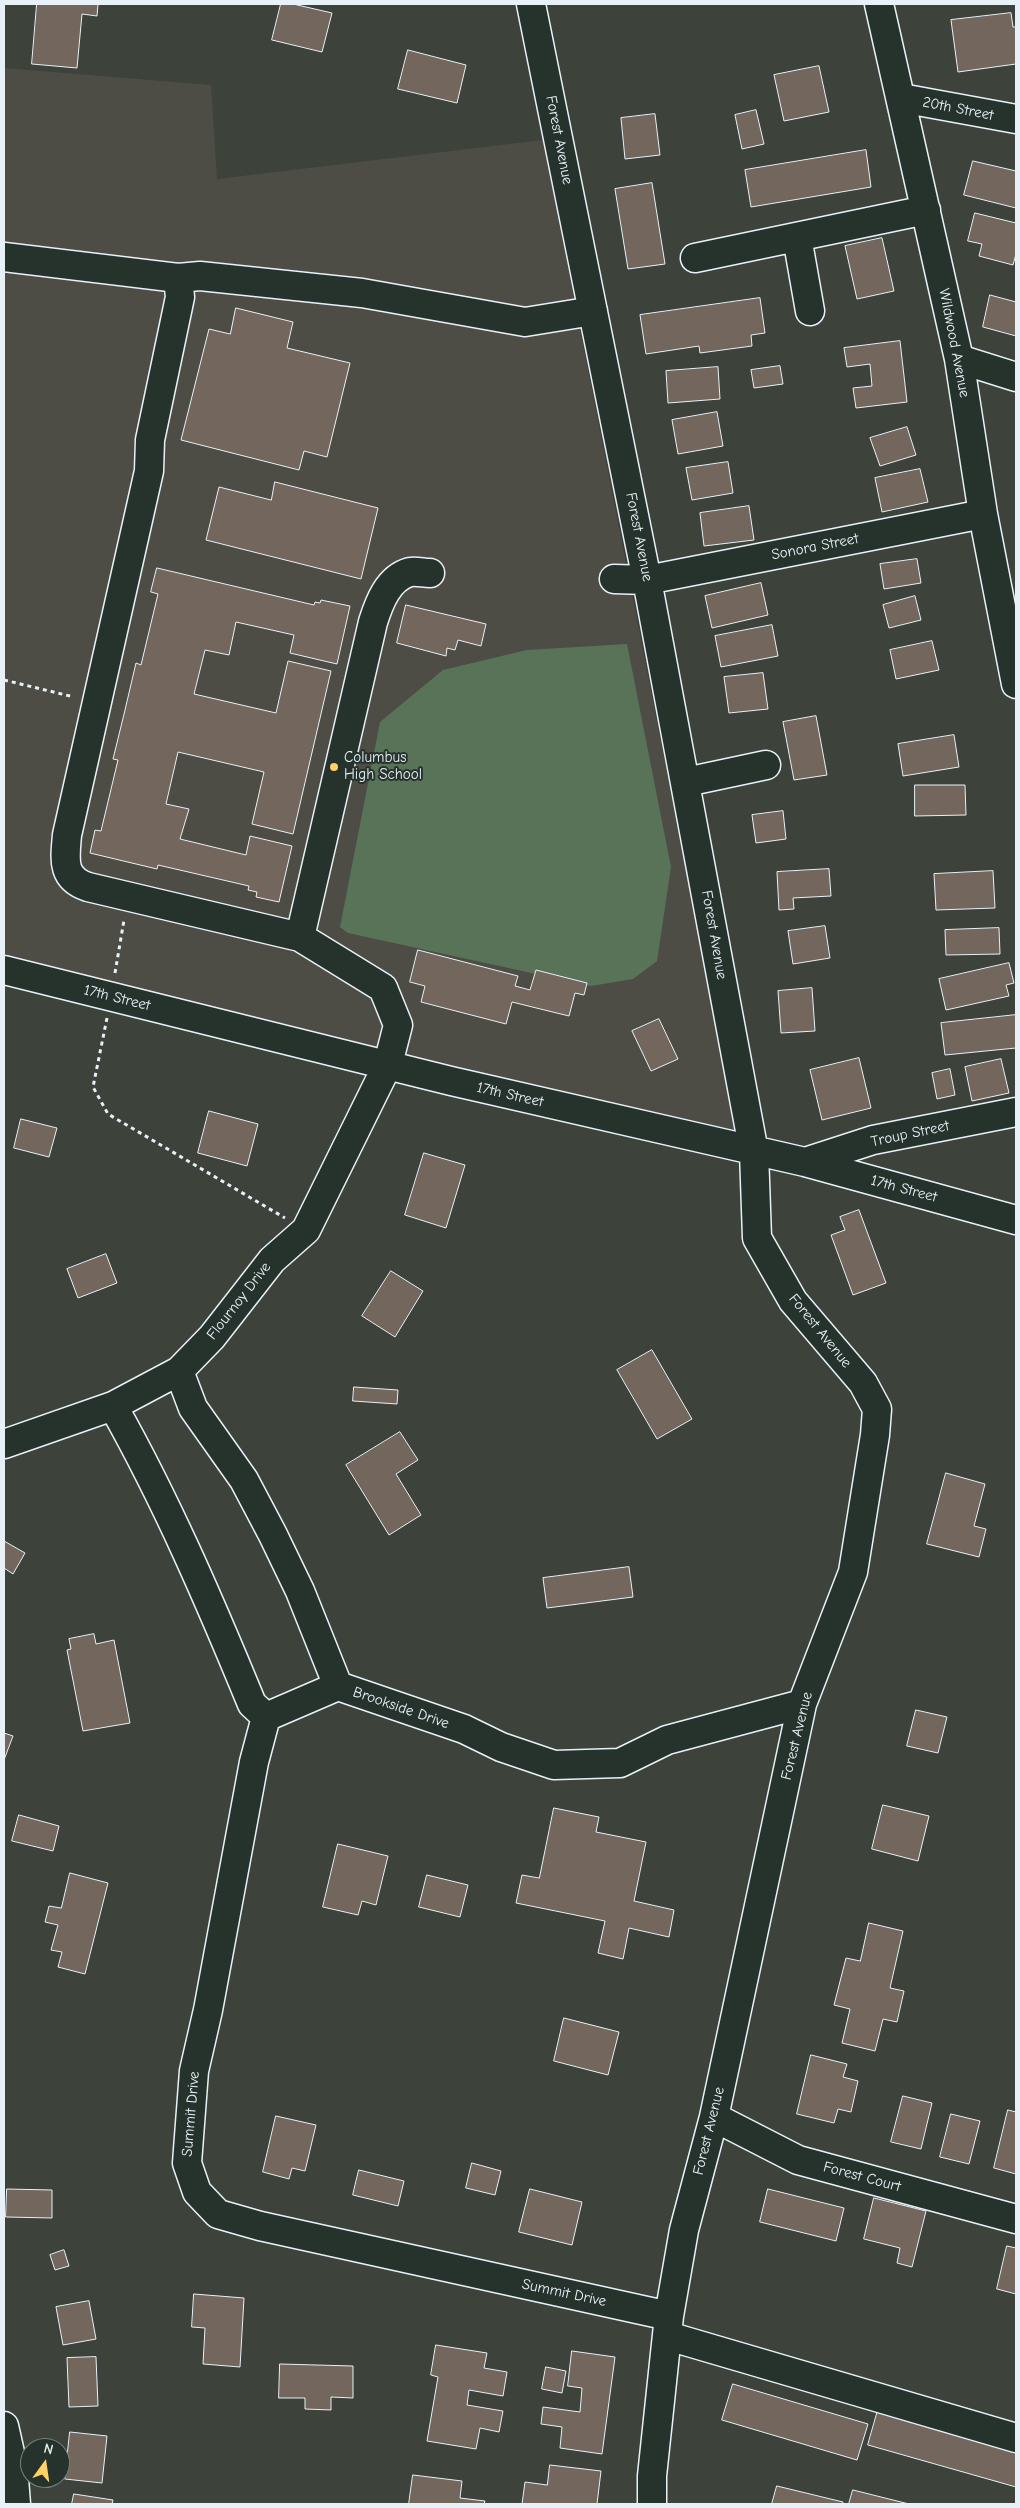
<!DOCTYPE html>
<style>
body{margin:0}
#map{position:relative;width:1020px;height:2508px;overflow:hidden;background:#3d423b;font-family:"Comic Neue",sans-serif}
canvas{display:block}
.frame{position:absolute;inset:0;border:5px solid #e8f1f8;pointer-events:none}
.north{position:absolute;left:20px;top:2438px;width:50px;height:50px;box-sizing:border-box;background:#26332d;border:1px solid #747f7e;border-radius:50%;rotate:14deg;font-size:14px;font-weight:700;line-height:20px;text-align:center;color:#e8f1f8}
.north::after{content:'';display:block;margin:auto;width:18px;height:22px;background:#ffd166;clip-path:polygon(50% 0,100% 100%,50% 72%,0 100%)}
</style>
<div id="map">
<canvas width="1020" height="2508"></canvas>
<div class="frame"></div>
<div class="north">N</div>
</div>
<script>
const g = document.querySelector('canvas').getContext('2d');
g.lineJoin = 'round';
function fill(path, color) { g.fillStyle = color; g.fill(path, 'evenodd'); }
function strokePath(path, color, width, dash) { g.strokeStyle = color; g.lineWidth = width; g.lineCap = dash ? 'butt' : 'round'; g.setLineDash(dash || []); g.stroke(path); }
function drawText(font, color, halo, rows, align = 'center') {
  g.font = font + ' "Comic Neue",sans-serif'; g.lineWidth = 4; g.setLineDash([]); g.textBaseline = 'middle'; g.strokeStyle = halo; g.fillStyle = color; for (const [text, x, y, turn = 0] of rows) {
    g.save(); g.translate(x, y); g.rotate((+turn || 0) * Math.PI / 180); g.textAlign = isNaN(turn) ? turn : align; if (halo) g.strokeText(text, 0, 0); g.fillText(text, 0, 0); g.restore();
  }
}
fill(new Path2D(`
 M4 68 211 85 217 179 543 140 739 1140 4 954Z`), '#4d4d45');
fill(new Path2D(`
 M627 644 671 867 657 961 633 979 591 986 348 933 340 927 380 722 443 670 527 650Z`), '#597358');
const building = new Path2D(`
 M37 4H98L97 16 82 14 77 68 32 64Z
 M281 4H293L332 13 322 52 272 40Z
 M1011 13 1013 27H1016V64L958 72 951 20Z
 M408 50 466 65 457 103 398 89Z
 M819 66 829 112 784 121 774 75Z
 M756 110 764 144 742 149 735 115Z
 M655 114 660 155 625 159 621 118Z
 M866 150 871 187 751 207 745 170Z
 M973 161 1016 171V208L964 195Z
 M652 183 665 264 628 269 615 189Z
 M975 213 1016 223V254L1013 265 979 256 982 244 968 241Z
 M882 238 894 291 857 299 845 246Z
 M990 295 1016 302V336L983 327Z
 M760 298 765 333 751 335 752 346 700 353 699 346 646 354 640 315Z
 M236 308 293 322 287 348 350 363 327 457 304 451 299 470 181 440 209 329 230 334Z
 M900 341 907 402 856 408 853 388 872 386 870 364 847 367 844 348Z
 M780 366 783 384 754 388 751 370Z
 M718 367 720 399 668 403 666 371Z
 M717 412 723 446 678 454 672 420Z
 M907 427 916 455 880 466 870 438Z
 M728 462 733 493 692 500 686 468Z
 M920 469 928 502 882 512 875 478Z
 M275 482 378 508 361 579 206 540 219 487 271 500Z
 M749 506 754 540 704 546 700 513Z
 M917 559 921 583 884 589 880 564Z
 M157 568 314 605 315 602 320 603 321 600 350 606 337 664 290 653 294 635 236 622 229 655 205 650 194 694 276 713 288 661 331 671 293 834 252 824 264 772 178 752 166 804 189 809 180 839 246 855 250 836 292 846 279 902 256 897 257 892 248 890 249 886 158 865 157 869 90 853 95 830 101 831 118 760 113 759 125 710 136 663 141 665 158 594 151 592Z
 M761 583 768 615 712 628 705 596Z
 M915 596 921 620 889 628 883 605Z
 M406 605 486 624 481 646 458 640 455 650 447 648 446 656 397 643Z
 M772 625 778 656 721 667 715 636Z
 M932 641 939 670 896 679 890 650Z
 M763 673 768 709 729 713 724 677Z
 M816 716 827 775 794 780 783 722Z
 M954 735 959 767 903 776 898 744Z
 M915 785H965L966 815 915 816Z
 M783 811 786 839 756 843 752 815Z
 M829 869 831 896 793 898 794 909 779 910 777 872Z
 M993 871 995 908 936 910 934 874Z
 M825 926 830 958 793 964 788 931Z
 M999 928 1000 954 946 955 945 930Z
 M418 950 518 976 515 986 530 990 536 970 587 983 584 995 575 993 569 1016 512 1002 506 1024 421 1002 425 986 410 982Z
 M1009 963 1014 983 1006 985 1009 996 946 1010 939 979Z
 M812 988 815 1031 781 1033 778 991Z
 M1016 1015V1048L945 1055 941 1023Z
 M659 1019 678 1059 651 1071 632 1031Z
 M859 1058 871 1108 822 1120 810 1070Z
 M1001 1059 1009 1093 972 1101 965 1067Z
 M950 1069 955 1095 937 1099 932 1073Z
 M209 1111 258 1124 247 1166 198 1153Z
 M21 1119 57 1128 49 1157 14 1148Z
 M424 1153 465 1165 446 1228 405 1215Z
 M859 1210 886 1283 853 1295 831 1235 845 1230 840 1217Z
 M106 1254 117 1283 78 1298 67 1269Z
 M391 1271 423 1291 395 1337 362 1316Z
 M652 1350 692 1419 657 1439 617 1370Z
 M354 1387 398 1390 397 1404 353 1401Z
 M400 1432 418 1460 396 1474 421 1515 389 1535 346 1465Z
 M946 1473 985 1484 974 1526 986 1529 979 1557 927 1544Z
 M4 1541 25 1553 13 1574 4 1568Z
 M629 1567 633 1597 547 1608 543 1578Z
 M94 1634 96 1644 114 1640 130 1723 83 1731 67 1650 71 1649 69 1639Z
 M916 1710 947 1717 938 1753 907 1746Z
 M4 1733 13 1736 4 1760Z
 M883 1805 929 1816 918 1861 872 1849Z
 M554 1808 599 1817 596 1832 646 1842 634 1901 674 1910 669 1937 629 1928 623 1959 598 1953 605 1921 516 1903 522 1875 539 1878Z
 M19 1815 59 1826 53 1851 12 1841Z
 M338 1844 388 1856 376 1905 362 1901 358 1915 323 1907Z
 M70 1873 108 1883 85 1974 58 1967 62 1952 51 1950 58 1925 45 1922 49 1906 61 1908Z
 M427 1875 468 1885 460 1917 419 1907Z
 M869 1923 903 1931 890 1988 904 1991 897 2022 883 2019 875 2051 842 2043 850 2009 834 2005 846 1958 860 1961Z
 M564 2018 619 2032 608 2075 554 2061Z
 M811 2055 847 2064 843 2077 858 2081 851 2112 838 2109 834 2123 797 2114Z
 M903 2096 932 2103 921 2149 891 2142Z
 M1008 2110 1016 2112V2174L994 2168Z
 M951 2114 980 2121 969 2164 940 2157Z
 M276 2116 316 2125 305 2171 292 2168 289 2179 263 2172Z
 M472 2163 501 2171 495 2195 466 2188Z
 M359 2170 404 2181 398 2206 353 2195Z
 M7 2189 52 2190V2218L6 2217Z
 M530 2189 582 2202 572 2245 519 2232Z
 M768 2189 844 2208 836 2241 760 2222Z
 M874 2198 926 2211 912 2267 897 2263 900 2248 864 2239Z
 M1007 2246 1016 2248V2294L997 2289Z
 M64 2250 69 2266 55 2270 50 2255Z
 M194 2294 244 2298 240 2367 203 2364 205 2328 192 2327Z
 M89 2301 96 2339 63 2345 56 2307Z
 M436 2345 487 2353 484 2368 507 2372 503 2396 469 2390 467 2405 503 2411 499 2432 480 2428 476 2449 427 2441 438 2377 431 2375Z
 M572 2351 615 2357 602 2454 560 2448 562 2427 541 2424 543 2407 580 2412 582 2388 568 2386Z
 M96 2357 98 2406 69 2407 67 2358Z
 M280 2364 353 2366V2398L331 2397V2410L305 2409V2398H279Z
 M546 2367 566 2371 562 2393 542 2389Z
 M733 2384 868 2424 857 2460 722 2420Z
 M878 2410 1016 2449V2487L868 2445Z
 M70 2432 107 2436 102 2483 65 2479Z
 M550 2465 601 2471 597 2504H522L525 2482 547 2485Z
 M413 2475 462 2481 460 2498 485 2501 484 2504H409Z
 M777 2486 843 2502V2504H772Z
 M853 2490 909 2504H849Z
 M74 2494 113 2500 112 2504H72Z`);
fill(building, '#72665d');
strokePath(building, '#e8f1f8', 1);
const minor = new Path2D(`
 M531 4 647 580 754 1152 757 1238 793 1301 863 1383 877 1409 875 1435 853 1572 802 1704 714 2117 684 2230 669 2316 652 2476V2504
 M879 4 959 359 983 514 1016 684
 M901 98 1016 119
 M797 237 810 311
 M4 257 178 278 200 276 362 293 525 322 593 311
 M695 258 926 210
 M959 359 1016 377
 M614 579 647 580 983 514
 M686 782 766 765
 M300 937 373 622C379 603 388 578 410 572 416 571 424 573 430 573
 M4 970 451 1081 805 1162 1016 1220
 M805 1162 873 1140 1016 1112
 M179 1371 193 1408 244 1480 273 1535 300 1591 338 1686 464 1729 501 1747 554 1765 620 1763 667 1740 802 1704
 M113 1406C167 1502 210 1602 252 1704L266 1717
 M4 1444 113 1406 179 1371 212 1337 272 1260 306 1230 388 1064 398 1025 383 988 300 937 88 887C61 878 65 859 67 835L149 471 150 440 180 297 178 278
 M338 1686 266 1717 254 1762 208 2010 194 2071 187 2163 197 2192 218 2214 260 2226 669 2316
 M714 2117 798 2160 1016 2219
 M668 2336 1016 2438
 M4 2426 13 2466 16 2504`);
strokePath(minor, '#e8f1f8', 31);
strokePath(new Path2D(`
 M4 680 74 697
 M115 973 124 920
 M107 1018 93 1087 108 1114 285 1218`), '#e8f1f8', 3, [4, 4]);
strokePath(minor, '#26332d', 28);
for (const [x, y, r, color] of [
 [334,767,5,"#ffd166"]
]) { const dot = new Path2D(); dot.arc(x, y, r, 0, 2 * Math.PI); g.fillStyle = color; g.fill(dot); strokePath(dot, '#26332d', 2); }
drawText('15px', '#e8f1f8', '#26332d', [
 ["20th Street",958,109,11],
 ["Forest Avenue",559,140,79],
 ["Wildwood Avenue",954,343,79],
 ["Forest Avenue",639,537,79],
 ["Sonora Street",815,547,-11],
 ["Forest Avenue",714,935,80],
 ["17th Street",117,998,14],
 ["17th Street",510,1095,13],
 ["Troup Street",910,1134,-12],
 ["17th Street",904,1189,15],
 ["Flournoy Drive",239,1301,-52],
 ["Forest Avenue",820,1331,51],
 ["Brookside Drive",401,1708,19],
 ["Forest Avenue",797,1736,-76],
 ["Summit Drive",191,2114,-85],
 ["Forest Avenue",709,2131,-76],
 ["Forest Court",862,2177,15],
 ["Summit Drive",564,2293,12]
]);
drawText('15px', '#e8f1f8', '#26332d', [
 ["Columbus",344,758],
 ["High School",344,775]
], 'left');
</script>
